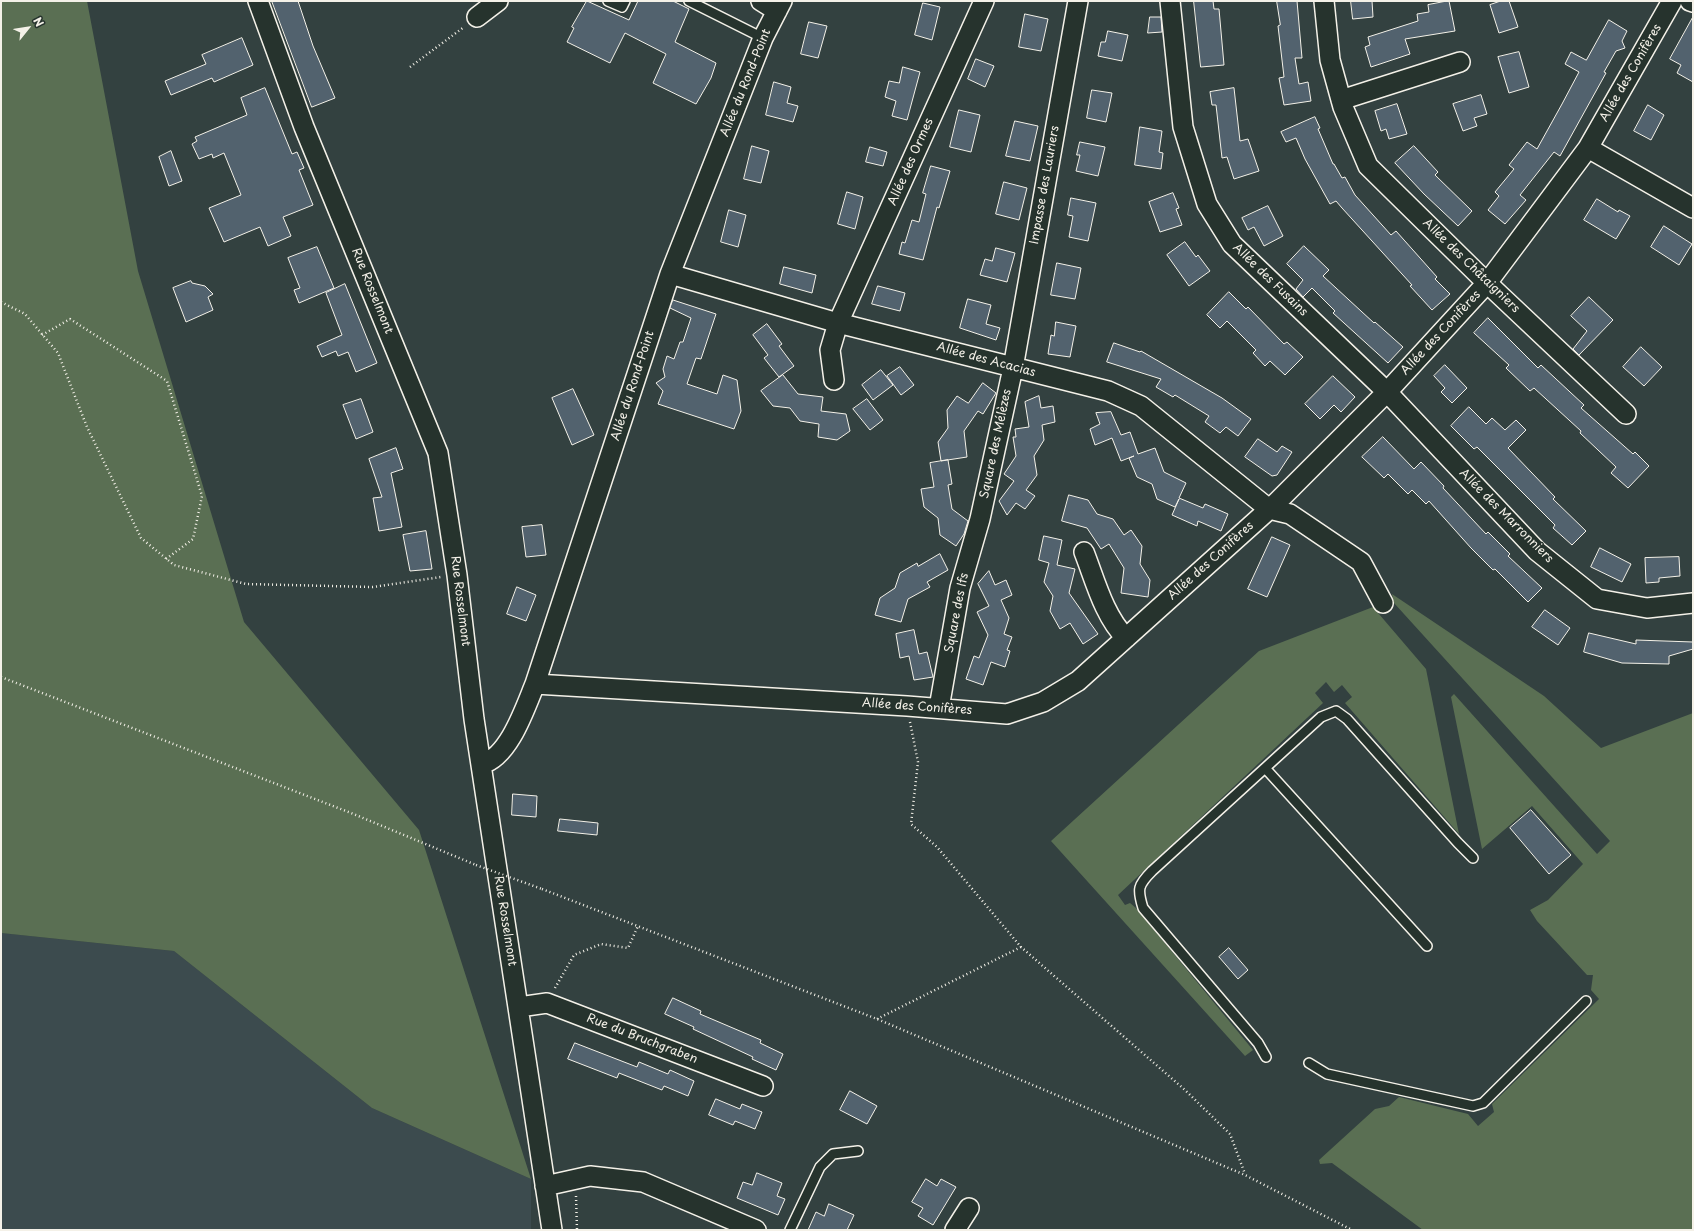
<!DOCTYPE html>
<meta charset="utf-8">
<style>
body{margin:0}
#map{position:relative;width:1694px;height:1231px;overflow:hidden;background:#334140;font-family:"Playpen Sans",sans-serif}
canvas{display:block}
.frame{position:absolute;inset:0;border:2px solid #f4f1e8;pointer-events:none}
.north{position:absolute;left:8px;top:8px;width:40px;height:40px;-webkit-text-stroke:3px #26332d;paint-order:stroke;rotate:60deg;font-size:11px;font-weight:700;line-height:16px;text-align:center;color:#f4f1e8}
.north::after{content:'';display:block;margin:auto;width:14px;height:18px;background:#f4f1e8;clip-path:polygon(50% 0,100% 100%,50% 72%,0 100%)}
</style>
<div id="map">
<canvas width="1694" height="1231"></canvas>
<div class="frame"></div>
<div class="north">N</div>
</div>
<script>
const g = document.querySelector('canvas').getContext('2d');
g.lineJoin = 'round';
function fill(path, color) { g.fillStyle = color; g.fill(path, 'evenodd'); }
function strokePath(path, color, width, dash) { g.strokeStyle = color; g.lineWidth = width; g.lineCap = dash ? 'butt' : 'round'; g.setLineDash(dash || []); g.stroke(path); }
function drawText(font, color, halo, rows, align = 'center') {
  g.font = font + ' "Playpen Sans",sans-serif'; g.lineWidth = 3; g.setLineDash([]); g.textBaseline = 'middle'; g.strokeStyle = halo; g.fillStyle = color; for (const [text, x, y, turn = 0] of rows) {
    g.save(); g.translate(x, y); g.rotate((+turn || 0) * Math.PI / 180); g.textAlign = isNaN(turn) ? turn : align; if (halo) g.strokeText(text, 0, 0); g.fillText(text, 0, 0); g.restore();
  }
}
fill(new Path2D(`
 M1 933 174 951 372 1108 531 1179V1230H1Z`), '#3c4b4e');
fill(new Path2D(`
 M1 1H87L138 271 244 622 419 830 531 1179 372 1108 174 951 1 933Z
 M1392 594 1544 696 1601 748 1693 713V1230H1423L1332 1163 1320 1164 1319 1160 1375 1109 1389 1106 1399 1097 1468 1114 1478 1126 1494 1112 1492 1104 1599 999 1591 990 1593 975H1587L1537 921 1530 910 1548 900 1583 864 1532 806 1482 849 1451 697 1454 694 1597 854 1610 841 1394 603Z
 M1373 607 1426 669 1459 834 1345 703 1352 697 1342 685 1334 692 1326 682 1315 693 1323 703 1118 895 1125 905 1130 903 1136 908 1253 1050 1245 1056 1051 841 1259 651Z`), '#5a6f53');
const building = new Path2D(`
 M272 1H298L313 46 335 98 312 107Z
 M587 1 629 20 638 1H673L689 9 675 42 716 63 711 78 696 104 653 83 666 54 625 33 610 63 567 42 574 28 572 27Z
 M1194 1H1213L1214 9H1219L1224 65 1201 67Z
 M1277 1H1297L1302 58H1295L1299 84 1308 82 1311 101 1284 105 1279 78 1284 77 1278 26 1280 25Z
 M1351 1H1372L1373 17 1353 19Z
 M1449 1 1455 31 1405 39 1410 54 1371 67 1365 47 1370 45 1368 37 1418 21 1417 14 1429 12 1428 5Z
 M1501 1H1509L1518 27 1499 33 1490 5Z
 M923 3 940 7 932 40 915 35Z
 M1025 14 1048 19 1041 51 1019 47Z
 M1150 17H1161L1162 32 1148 33Z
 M1693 17V82L1677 73 1681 65 1670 59Z
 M1609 20 1627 31 1622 41 1625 48 1616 51 1604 72 1606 73 1560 156 1554 152 1520 195 1526 200 1505 224 1488 210 1499 196 1495 192 1514 169 1509 165 1527 142 1537 149 1562 104 1579 72 1565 64 1571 52 1586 60Z
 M809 22 827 26 818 58 801 54Z
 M1108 31 1128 35 1122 61 1098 56 1101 42H1105Z
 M242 38 253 65 214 82 212 78 171 95 165 81 206 64 202 55Z
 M1519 52 1529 87 1509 93 1498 57Z
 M976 59 994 66 985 87 968 79Z
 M903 67 920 72 907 120 892 116 896 101 885 97 889 81 899 83Z
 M774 82 791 87 787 103 798 106 793 122 766 115Z
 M265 88 292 154 297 152 304 168 299 170 313 205 283 217 291 236 268 246 260 227 224 242 209 208 241 195 224 153 213 158 212 154 199 159 192 144 197 141 195 137 247 115 241 98Z
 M1234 88 1240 141 1248 139 1259 171 1234 179 1227 157 1222 158 1216 105H1212L1210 92Z
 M1092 90 1112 93 1106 122 1087 118Z
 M1481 95 1487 114 1474 118 1477 126 1463 131 1453 104Z
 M1397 104 1407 134 1389 139 1386 129 1381 131 1375 111Z
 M1648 105 1664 115 1651 140 1634 131Z
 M959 110 980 115 971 152 950 147Z
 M1315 117 1320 128 1318 129 1333 164H1334L1342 178 1345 177 1355 195 1391 235 1396 231 1437 277 1435 279 1450 294 1432 310 1410 286 1412 285 1342 208 1336 201 1330 204 1305 159 1296 138 1286 142 1281 132Z
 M1015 121 1038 126 1030 161 1006 156Z
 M1140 127 1162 131 1159 152 1163 153 1161 169 1135 165Z
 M1080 142 1105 147 1098 176 1076 171 1080 155H1077Z
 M752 146 769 151 761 183 744 179Z
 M1414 146 1438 172 1435 175 1472 211 1458 226 1424 194 1395 163Z
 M870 147 887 152 883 166 866 162Z
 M171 151 182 181 169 186 159 157Z
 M931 166 950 171 939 208 937 207 923 260 899 254 902 242 905 243 912 220 919 222 926 194 923 193Z
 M1004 182 1027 188 1019 220 996 214Z
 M847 192 863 197 855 229 838 224Z
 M1173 193 1179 208 1176 209 1182 225 1160 232 1149 202Z
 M1071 198 1096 203 1088 241 1069 237 1073 216 1068 215Z
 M1597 199 1618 212 1619 210 1630 216 1616 239 1584 220Z
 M1268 206 1283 236 1264 246 1254 227 1248 230 1242 218Z
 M729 210 746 215 738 247 721 242Z
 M1664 226 1692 244 1679 265 1651 247Z
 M1185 242 1196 257 1198 255 1210 271 1189 286 1167 255Z
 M1304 246 1329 270 1323 276 1374 323 1375 322 1403 347 1388 363 1333 313 1335 311 1312 288 1303 297 1296 289 1303 280 1287 264Z
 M317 247 334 288 299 303 294 290 300 288 288 258Z
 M996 248 1015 253 1007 282 980 275 985 259 992 261Z
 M1057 263 1081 268 1075 299 1051 295Z
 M784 267 816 275 812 293 780 284Z
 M191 281 192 283 205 286 213 294 208 297 213 310 186 322 173 288Z
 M345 284 377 363 356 372 348 352 338 356 336 351 322 357 317 346 342 335 326 293Z
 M878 286 905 293 900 311 872 304Z
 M1229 292 1246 309 1248 307 1284 344 1287 342 1303 357 1285 375 1270 361 1265 366 1253 353 1256 350 1227 321 1220 328 1207 315Z
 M1589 297 1613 320 1579 355 1573 349 1587 331 1571 316Z
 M968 299 991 305 986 324 1000 328 996 340 960 328Z
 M673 300 716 314 701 359 696 358 687 384 717 394 723 375 737 380 741 411 734 429 658 404 663 391 656 383 665 377 663 369 667 356 674 359 680 342H683L691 318 670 308Z
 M1488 318 1538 368 1541 365 1584 405 1581 408 1633 454 1635 452 1649 466 1628 488 1611 473 1616 467 1580 433 1581 431 1534 388 1530 391 1506 368 1509 365 1474 333Z
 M1056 322 1076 326 1070 357 1048 354 1051 335 1054 336Z
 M767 324 782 344 779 346 794 366 779 377 764 358 768 355 753 335Z
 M1114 343 1140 352 1141 351 1222 398 1251 419 1238 436 1226 427 1220 433 1205 422 1209 416 1175 395 1173 397 1156 387 1161 379 1107 362Z
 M1641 347 1662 367 1644 386 1623 367Z
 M1445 365 1467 388 1452 403 1441 392 1445 388 1434 376Z
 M900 367 914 385 901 395 887 376Z
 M881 370 893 385 873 400 862 385Z
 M783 375 798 394 823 397 821 411 846 414 850 431 837 440 818 437 819 424 800 421 790 408 773 406 761 391Z
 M1333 376 1355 397 1341 412 1334 405 1320 419 1305 404Z
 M983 383 996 393 983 414 978 411 964 431 967 457 941 461 938 442 948 428 947 410 957 396 968 403Z
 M573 389 594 435 572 445 552 398Z
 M1039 396 1041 408 1053 406 1055 422 1042 425 1044 440 1034 456 1037 475 1026 490 1035 496 1025 509 1016 503 1007 515 999 501 1014 481 1004 474 1016 456 1013 437H1016L1015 429 1029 427 1025 402Z
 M361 399 373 432 356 439 343 405Z
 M867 399 883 420 870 430 853 409Z
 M1469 407 1486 424 1492 418 1505 430 1516 420 1526 430 1508 448 1555 497 1553 499 1586 531 1572 545 1553 528 1555 525 1477 447 1474 449 1451 426Z
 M1111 412 1121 435 1130 432 1138 454 1155 448 1164 472 1186 483 1179 498 1203 508 1205 504 1228 514 1221 531 1198 521 1197 526 1172 515 1179 499 1175 507 1157 499 1152 484 1137 477 1129 458 1134 456 1121 461 1112 438 1095 445 1090 429 1100 424 1096 413Z
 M1383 437 1414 469 1421 462 1444 486 1443 488 1486 534 1488 532 1510 554 1508 556 1542 588 1528 602 1495 569 1493 570 1471 548 1429 501 1426 504 1412 490 1408 494 1388 474 1384 478 1362 457Z
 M1258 439 1277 452 1282 446 1292 452 1277 475 1272 476 1245 457Z
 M396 448 403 469 391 473 402 527 379 531 373 498 382 497 369 459Z
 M948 460 952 484 948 485 952 509 968 521 964 534 956 546 940 535 938 518 924 507 921 489 934 487 930 463Z
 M1069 495 1088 500 1097 514 1113 519 1124 535 1131 530 1142 546 1140 564 1150 580 1148 597 1121 593 1124 568 1109 544 1101 549 1087 528 1062 521Z
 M542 525 546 555 526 557 522 527Z
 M426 531 432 569 410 571 403 535Z
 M1044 536 1062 540 1057 565 1075 569 1069 593 1098 634 1083 644 1070 623 1060 629 1050 611 1053 596 1044 582 1049 563 1039 560Z
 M1272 537 1290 545 1267 597 1248 589Z
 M1600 548 1631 564 1622 582 1591 567Z
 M940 554 948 570 927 582 930 587 908 599 901 622 875 615 880 598 895 588 900 573 917 563 918 566Z
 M1679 557 1680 576 1659 578V582L1646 583 1645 558Z
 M989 571 995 585 1006 580 1012 595 1001 600 1009 618 1004 634 1012 637 1007 650 1010 651 1005 667 991 662 983 685 966 679 974 656 979 658 988 635 977 612 989 606 978 584Z
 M517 587 536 595 526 621 507 614Z
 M1545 610 1570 628 1558 645 1532 627Z
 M914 630 919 654 927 652 933 677 914 680 909 656 900 658 896 634Z
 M1589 633 1636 644V640L1693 642V649L1669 656V664L1622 663 1584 652Z
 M513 794 537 796 536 817 512 815Z
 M1531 810 1571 855 1549 874 1510 828Z
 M560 819 598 823 597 835 558 831Z
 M1229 948 1248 970 1238 979 1219 957Z
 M673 998 701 1011 700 1014 761 1040 760 1043 783 1054 776 1070 752 1059 753 1057 693 1029 694 1027 665 1014Z
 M575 1043 637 1067 639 1062 668 1074 670 1070 694 1081 688 1096 664 1086 662 1090 619 1073 617 1078 568 1059Z
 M850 1091 877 1106 867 1124 840 1110Z
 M716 1099 740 1109 742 1104 762 1112 755 1129 735 1121 733 1125 709 1115Z
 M757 1173 782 1183 777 1196 785 1199 778 1215 737 1198 743 1182 752 1185Z
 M926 1179 937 1186 941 1179 956 1187 933 1225 918 1216 923 1208 912 1202Z
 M829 1204 854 1215 847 1230H808L816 1212 824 1216Z`);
fill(building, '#52626e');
strokePath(building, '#f4f1e8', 1);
const lane = new Path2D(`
 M608 1 622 7 625 1
 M689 1 763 38
 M1265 768 1427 946
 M1266 1057 1258 1043 1143 908C1137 889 1138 885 1152 871L1321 717 1336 711 1347 719 1458 843 1473 858
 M1309 1063 1327 1074 1473 1106 1483 1103 1586 1001
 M790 1230 820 1167 833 1154 858 1151`);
const street = new Path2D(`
 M258 1 304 127 438 453 457 575 474 719 552 1230
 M761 1 777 11
 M1170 1 1183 127 1207 204 1232 244 1387 392 1537 551 1597 599 1647 608 1693 603
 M1324 1 1330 60 1343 107 1368 166 1487 283 1626 414
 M1690 1 1693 2
 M477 17 498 1
 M1341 100 1460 62
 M1588 148 1693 208
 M670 274 838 323 1108 391 1141 406 1269 509 1290 514 1361 562 1383 603
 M834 380 830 350 838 323 984 1
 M1084 552C1095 580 1104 616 1126 638
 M535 684 907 706 1007 714 1043 702 1078 681 1275 504 1387 392 1487 283 1588 148 1672 1
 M939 708 960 588 980 519 1013 368 1078 1
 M482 764C509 757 525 708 535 684L670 274 763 38 782 1
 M519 1007 547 1003 763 1086
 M545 1186 590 1176 643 1182 756 1230
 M955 1230 969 1208`);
strokePath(lane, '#f4f1e8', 12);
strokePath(street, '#f4f1e8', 22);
strokePath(new Path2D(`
 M410 67 464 27
 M1 302 25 314 58 353 87 427 141 538 174 565 246 584 373 587 441 577
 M42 335 70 319 167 381 202 496 193 539 166 559
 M1 677 351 813 476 865
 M910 722 918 762 911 824 937 847 1021 947 1185 1090 1230 1134 1245 1174
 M542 889 877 1019 1245 1175 1352 1230
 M555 988 574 955 601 944 628 948 638 926
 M877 1019 1021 947
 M576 1196 577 1230`), '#f4f1e8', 2.5, [1, 3]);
strokePath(lane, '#26332d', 9);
strokePath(street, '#26332d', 19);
strokePath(new Path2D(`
 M476 865 542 889`), '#f4f1e8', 2.5, [1, 3]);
drawText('12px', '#f4f1e8', '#26332d', [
 ["Allée des Conifères",1631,73,-60],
 ["Allée du Rond-Point",746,83,-68],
 ["Allée des Ormes",911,162,-66],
 ["Impasse des Lauriers",1045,185,-80],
 ["Allée des Châtaigniers",1471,266,44],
 ["Allée des Fusains",1270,280,44],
 ["Rue Rosselmont",372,291,68],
 ["Allée des Conifères",1441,333,-47],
 ["Allée des Acacias",986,360,15],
 ["Allée du Rond-Point",633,386,-72],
 ["Square des Mélèzes",996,444,-78],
 ["Allée des Marronniers",1506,516,45],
 ["Allée des Conifères",1211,561,-42],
 ["Rue Rosselmont",460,601,83],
 ["Square des Ifs",957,613,-79],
 ["Allée des Conifères",917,707,4],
 ["Rue Rosselmont",505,921,81],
 ["Rue du Bruchgraben",642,1039,21]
]);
</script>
